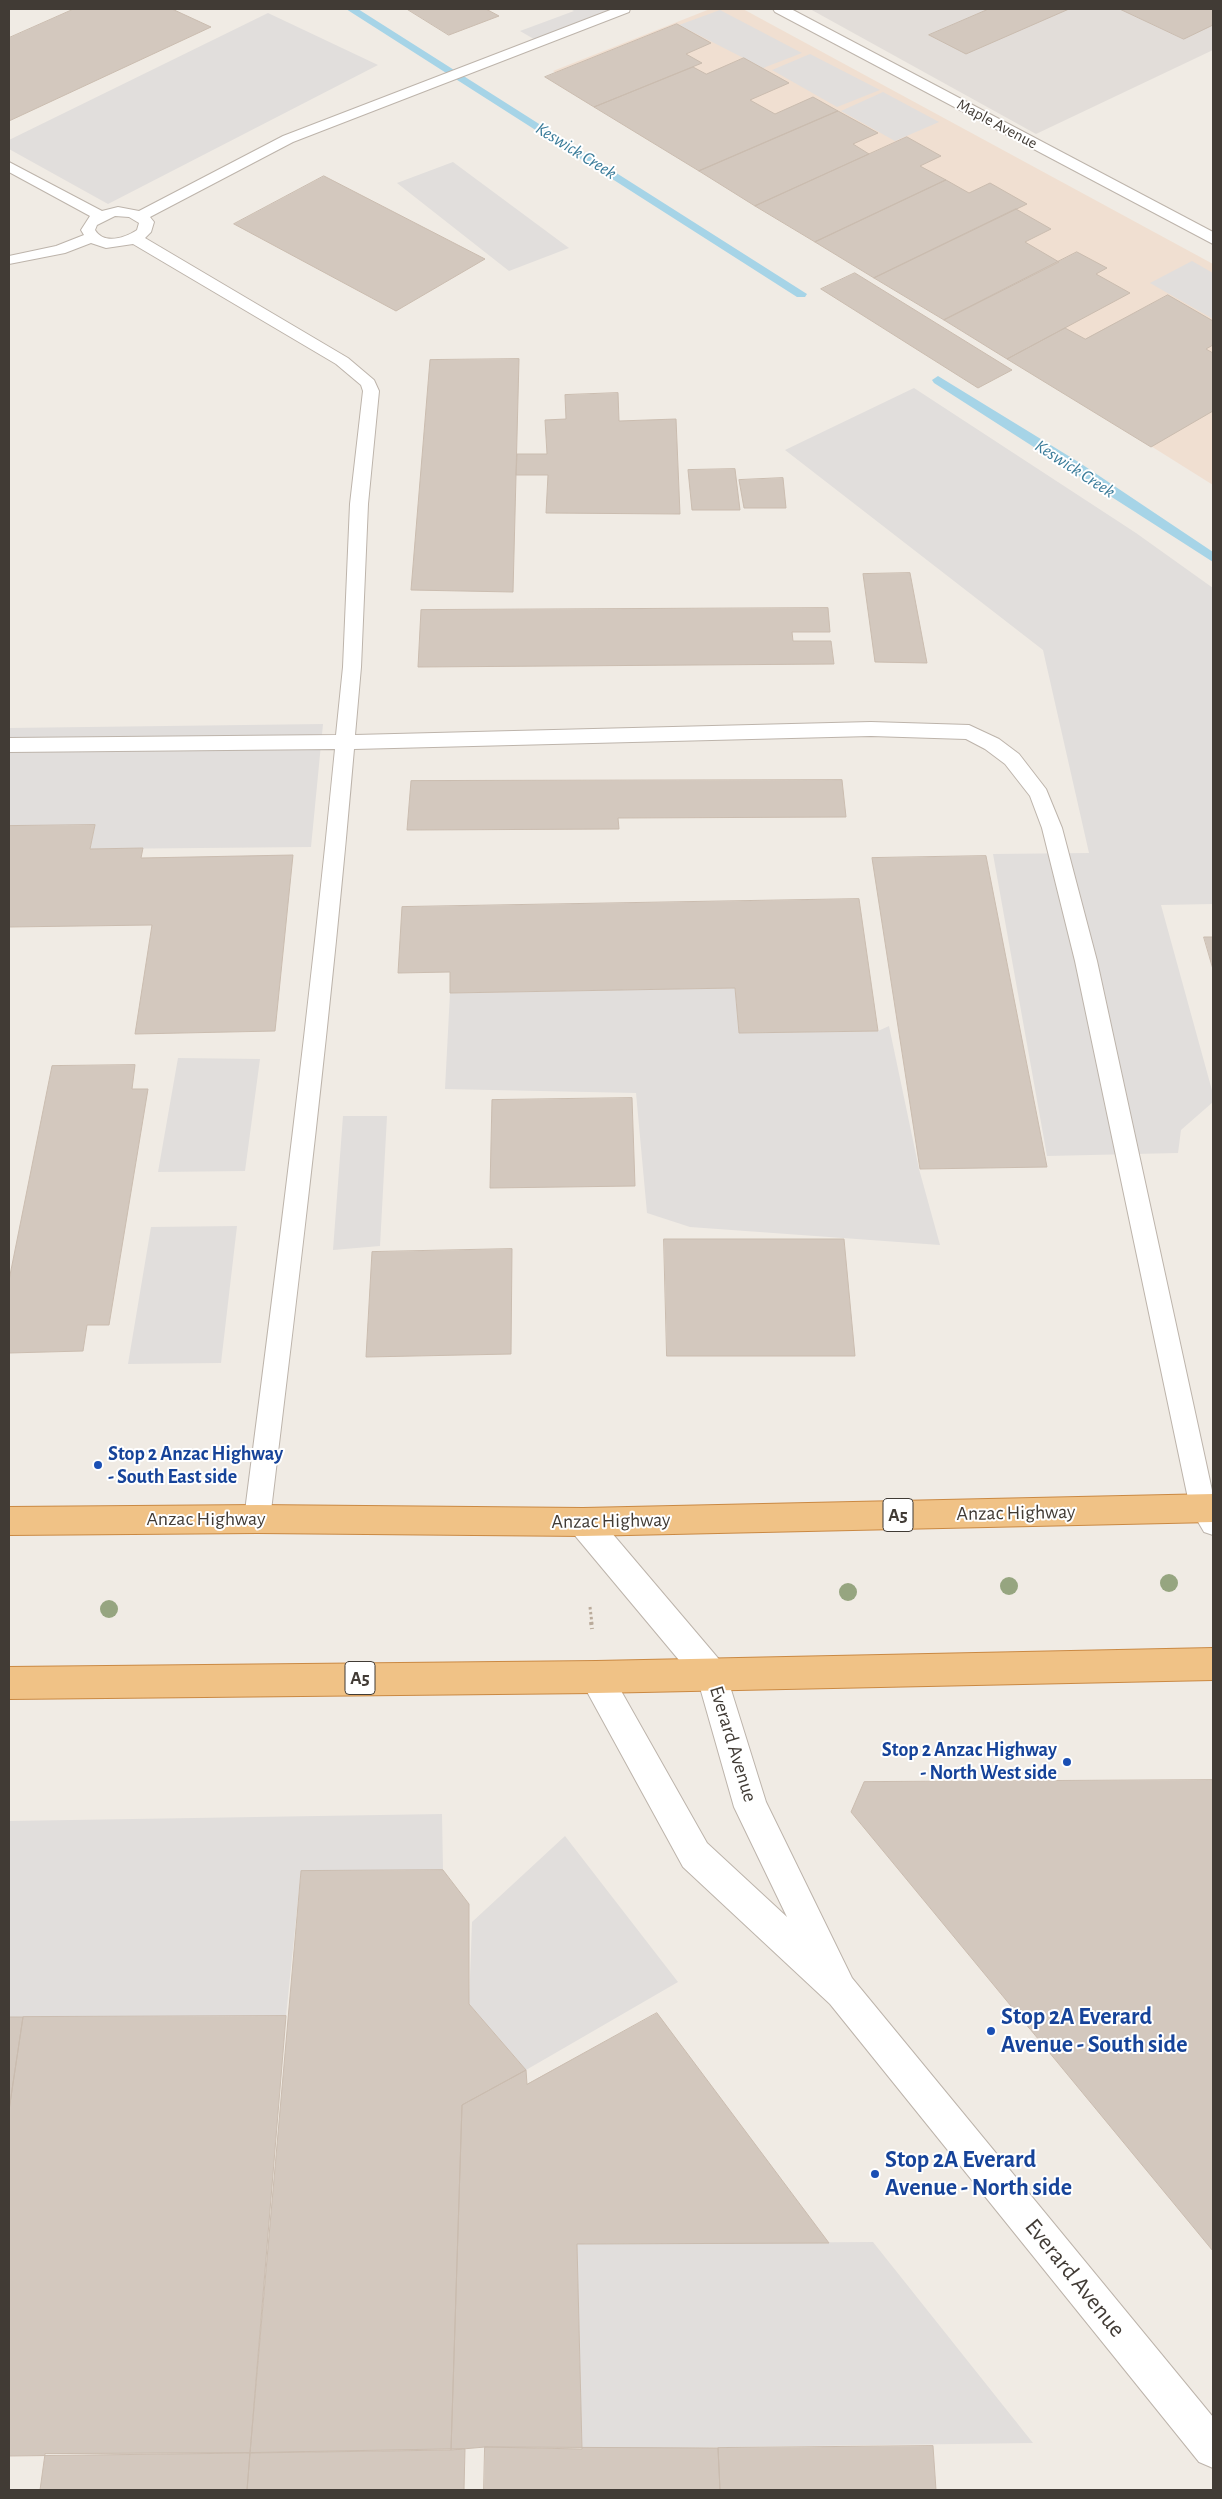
<!DOCTYPE html>
<style>
body{margin:0}
#map{position:relative;width:1222px;height:2499px;overflow:hidden;background:#f0ebe4;font-family:"Alegreya Sans",sans-serif}
canvas{display:block}
.frame{position:absolute;inset:0;border:10px solid #413b35;pointer-events:none}
</style>
<div id="map">
<canvas width="1222" height="2499"></canvas>
<div class="frame"></div>
</div>
<script>
const g = document.querySelector('canvas').getContext('2d');
g.lineJoin = 'round';
function fill(path, color) { g.fillStyle = color; g.fill(path, 'evenodd'); }
function strokePath(path, color, width, dash) { g.strokeStyle = color; g.lineWidth = width; g.lineCap = dash ? 'butt' : 'round'; g.setLineDash(dash || []); g.stroke(path); }
function drawText(font, color, halo, rows, align = 'center') {
  g.font = font + ' "Alegreya Sans",sans-serif'; g.lineWidth = 4; g.setLineDash([]); g.textBaseline = 'middle'; g.strokeStyle = halo; g.fillStyle = color; for (const [text, x, y, turn = 0] of rows) {
    g.save(); g.translate(x, y); g.rotate((+turn || 0) * Math.PI / 180); g.textAlign = isNaN(turn) ? turn : align; if (halo) g.strokeText(text, 0, 0); g.fillText(text, 0, 0); g.restore();
  }
}
fill(new Path2D(`
 M710 9H743L1213 264V485L553 71Z`), '#f0dfd1');
fill(new Path2D(`
 M810 9H1213V50L1036 134Z`), '#e2ddd9');
fill(new Path2D(`
 M570 9H624L539 42 520 31 574 11Z
 M720 10 802 53 763 68 679 25Z
 M268 13 378 65 108 204 9 149V140Z
 M810 54 880 90 837 107 772 70Z
 M883 92 939 122 895 141 841 111Z
 M453 162 569 248 509 271 397 183Z
 M1192 261 1213 273V319L1150 283Z
 M914 388 1136 533 1213 588V904L1161 905 1213 1094V1102L1181 1130 1178 1153 1047 1156 993 854 1089 853 1043 650 785 450Z
 M323 724 311 847 90 849 95 825 9 826V728Z
 M735 988 739 1033 878 1031 889 1026 919 1169 940 1245 690 1227 647 1213 636 1093 445 1089 450 993Z
 M178 1058 260 1059 245 1171 158 1172Z
 M343 1116H387L380 1246 333 1250Z
 M237 1226 221 1363 128 1364 151 1227Z
 M442 1814 443 1870 301 1871 286 2016 9 2017V1821Z
 M565 1836 678 1982 526 2070 469 2004 472 1922Z
 M873 2242 1033 2443 582 2449 577 2244Z`), '#e1dedc');
fill(new Path2D(`
 M346 9H358L807 294 805 297H797Z
 M938 376 1080 463 1213 552V562L934 383 932 380Z`), '#a6d4e7');
const building = new Path2D(`
 M74 9H172L211 27 9 121V38Z
 M407 9H486L499 16 449 35Z
 M989 9H1069L966 54 929 35Z
 M1120 9H1213V25L1184 39Z
 M677 24 711 43 686 54 702 63 594 107 545 77Z
 M744 58 789 83 750 100 775 114 813 97 838 111 699 171 594 107 693 67 706 74Z
 M838 111 878 133 853 144 869 154 755 206 699 171Z
 M907 137 941 156 920 166 946 180 815 242 755 206Z
 M324 176 485 259 396 311 234 224Z
 M946 180 969 193 990 183 1027 204 874 278 815 242Z
 M1016 209 1051 229 1025 242 1059 262 944 320 874 278Z
 M1077 252 1107 268 1096 274 1130 293 1007 359 944 320Z
 M855 273 1012 370 978 388 821 289Z
 M1168 295 1213 321V345L1206 349 1213 353V411L1151 447 1007 359 1065 328 1085 339Z
 M519 359 513 592 411 590 430 360Z
 M618 393 619 421 676 419 680 514 546 513 548 475H516L517 454H547L545 420 566 419 565 395Z
 M735 469 740 510H692L688 470Z
 M783 478 786 508H744L739 480Z
 M910 573 927 663 875 662 863 574Z
 M828 608 830 632H792L793 641H831L834 664 418 667 421 610Z
 M842 780 846 817 618 818 619 829 407 830 411 781Z
 M95 825 90 849 143 848 141 858 293 855 275 1031 135 1034 152 925 9 927V826Z
 M986 856 1047 1167 920 1169 872 858Z
 M859 899 878 1031 739 1033 735 988 450 993V972L398 973 402 907Z
 M1204 937H1213V969Z
 M135 1065 132 1089H148L109 1325H87L83 1351 9 1353V1280L52 1066Z
 M632 1098 635 1186 490 1188 492 1100Z
 M664 1239H844L855 1356H667Z
 M512 1249 511 1354 366 1357 372 1252Z
 M1213 1780V2251L851 1812 864 1782Z
 M443 1870 469 1904V2004L526 2070 462 2105 451 2450 250 2453 301 1871Z
 M657 2013 829 2243 577 2244 582 2449 485 2447 451 2450 462 2105 526 2070 527 2084Z
 M286 2016 250 2453 9 2456V2110L23 2017Z
 M9 2017H23L9 2110Z
 M933 2446 936 2490H720L718 2448Z
 M485 2447 718 2448 720 2490H484Z
 M465 2449 464 2490H247L250 2453Z
 M250 2453 247 2490H40L45 2454Z`);
fill(building, '#d3c8be');
strokePath(building, '#cabcaf', 1);
const service = new Path2D(`
 M613 9H630L629 12 293 142 150 217 154 222 151 232 145 238 348 358 374 380 379 391 368 504 361 667 355 735 871 722 969 725 999 739 1019 754 1046 789 1062 828 1097 961 1213 1495V1535L1204 1532 1190 1508 1075 961 1042 828 1030 796 1005 764 985 749 966 739 871 736 354 749C332 1006 301 1262 270 1519L266 1528 257 1531 248 1528 244 1519C277 1263 310 1006 335 749L9 752V738L336 735 343 667 350 504 363 391 361 385 336 364 133 244 106 248 91 243 65 253 9 264V256L56 246 84 235 81 230 90 216 9 172V162L102 211 118 207 139 211 283 136ZM115 216 129 217 139 223 137 230C125 238 104 245 95 230L97 225Z`);
const minor = new Path2D(`
 M773 9H791L1213 232V244L775 12Z`);
const tertiary = new Path2D(`
 M583 1508 594 1512 723 1664 766 1802 852 1978 1213 2417V2468L1199 2462 830 2004 683 1867 585 1688 580 1677 585 1666 596 1661 607 1666 707 1843 787 1917 734 1807 699 1684 572 1532 568 1522 572 1512Z`);
const trunk = new Path2D(`
 M1213 1494V1522L583 1536 257 1533 9 1535V1507L257 1505 583 1508Z
 M1213 1648V1680L596 1693 9 1699V1667L596 1661Z`);
strokePath(service, '#bdb4ab', 2);
strokePath(minor, '#bdb4ab', 2);
strokePath(tertiary, '#bdb4ab', 2);
strokePath(trunk, '#ca8943', 2);
strokePath(new Path2D(`
 M590 1607 592 1624`), '#baab9b', 3, [2.5, 2.5]);
strokePath(new Path2D(`
 M591 1622 592 1629`), '#baab9b', 4, [3, 3]);
fill(service, '#fff');
fill(minor, '#fff');
fill(tertiary, '#fff');
fill(trunk, '#f0c286');
g.fillStyle = '#96a580';
for (const [x, y] of [
 [1169,1583],
 [1009,1586],
 [848,1592],
 [109,1609]
]) { g.beginPath(); g.arc(x, y, 9, 0, 2 * Math.PI); g.fill(); }
for (const [x, y, r, color] of [
 [98,1465,5,"#1a4fb4"],
 [1067,1762,5,"#1a4fb4"],
 [991,2031,5,"#1a4fb4"],
 [875,2174,5,"#1a4fb4"]
]) { const dot = new Path2D(); dot.arc(x, y, r, 0, 2 * Math.PI); g.fillStyle = color; g.fill(dot); strokePath(dot, '#fff', 2); }
drawText('16px', '#413b35', '#fff', [
 ["Maple Avenue",997,124,28]
]);
drawText('italic 18px', '#397b99', '#fff', [
 ["Keswick Creek",576,151,32],
 ["Keswick Creek",1075,469,33]
]);
for (const [x, y, w] of [
 [898,1515,30],
 [360,1678,30]
]) { const box = new Path2D(); box.roundRect(x - w / 2, y - 16.5, w, 33, 4); g.fillStyle = '#fff'; g.fill(box); strokePath(box, '#413b35', 1); }
drawText('bold 19px', '#413b35', null, [
 ["A5",898,1515],
 ["A5",360,1678]
]);
drawText('bold 20px', '#164399', '#fff', [
 ["Stop 2 Anzac Highway",108,1454],
 ["- South East side",108,1477],
 ["Stop 2 Anzac Highway",1057,1750,"right"],
 ["- North West side",1057,1773,"right"]
], 'left');
drawText('20px', '#413b35', '#fff', [
 ["Anzac Highway",1016,1513,-1],
 ["Anzac Highway",206,1519],
 ["Anzac Highway",611,1521,-1],
 ["Everard Avenue",733,1744,73]
]);
drawText('bold 24px', '#164399', '#fff', [
 ["Stop 2A Everard",1001,2017],
 ["Avenue - South side",1001,2045],
 ["Stop 2A Everard",885,2160],
 ["Avenue - North side",885,2188]
], 'left');
drawText('24px', '#413b35', '#fff', [
 ["Everard Avenue",1075,2278,51]
]);
</script>
